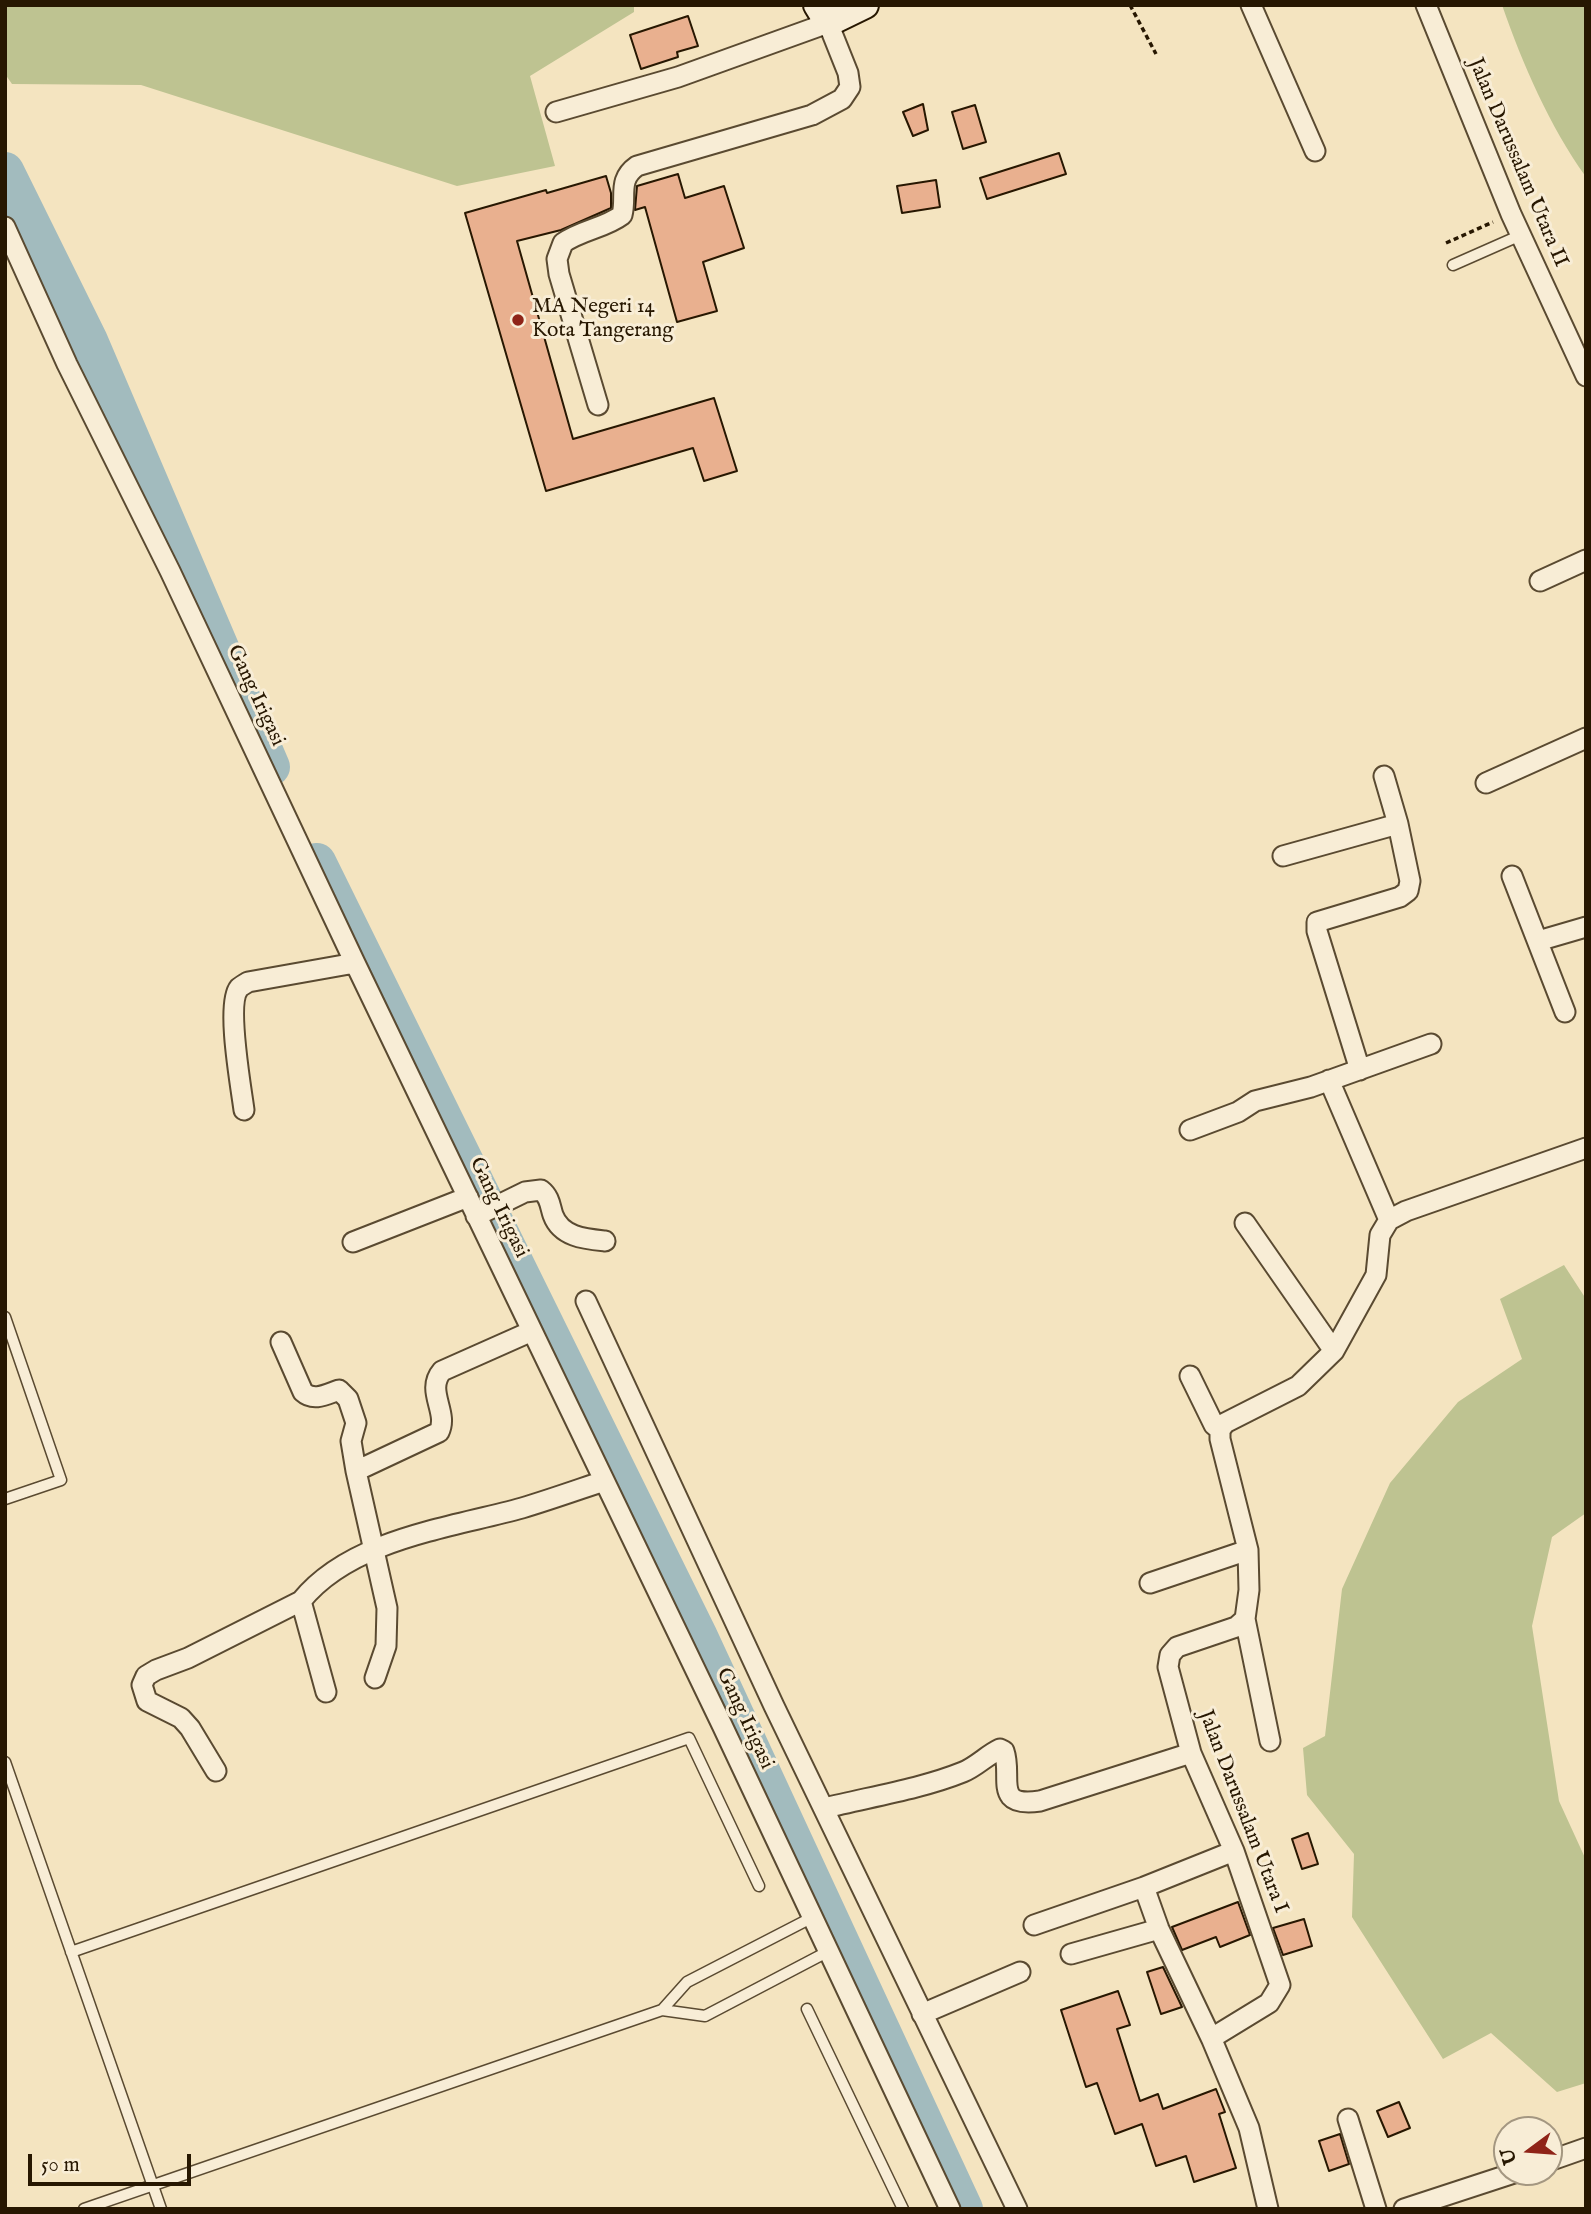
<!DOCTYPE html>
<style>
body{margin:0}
#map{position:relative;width:1591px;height:2214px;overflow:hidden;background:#f4e4c0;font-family:"IM FELL English",serif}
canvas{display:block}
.frame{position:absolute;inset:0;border:7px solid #271701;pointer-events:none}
.north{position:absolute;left:1493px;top:2116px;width:70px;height:70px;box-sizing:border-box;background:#f8edd6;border:2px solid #a49781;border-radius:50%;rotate:254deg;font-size:19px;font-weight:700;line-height:28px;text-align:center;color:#271701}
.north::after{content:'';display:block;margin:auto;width:24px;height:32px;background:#8f2418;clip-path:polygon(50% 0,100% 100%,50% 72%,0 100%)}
.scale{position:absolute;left:28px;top:2154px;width:163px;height:32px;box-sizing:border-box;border:4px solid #271701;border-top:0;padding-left:9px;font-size:21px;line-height:24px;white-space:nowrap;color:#271701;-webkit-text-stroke:5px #f8edd6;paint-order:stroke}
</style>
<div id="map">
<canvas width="1591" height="2214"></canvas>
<div class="frame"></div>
<div class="north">U</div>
<div class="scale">50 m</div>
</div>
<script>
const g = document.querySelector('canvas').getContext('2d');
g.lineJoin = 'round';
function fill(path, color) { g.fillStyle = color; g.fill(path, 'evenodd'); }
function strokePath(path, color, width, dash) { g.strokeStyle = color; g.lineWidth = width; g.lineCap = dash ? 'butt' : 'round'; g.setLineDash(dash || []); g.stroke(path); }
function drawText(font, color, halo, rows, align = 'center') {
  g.font = font + ' "IM FELL English",serif'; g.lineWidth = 6; g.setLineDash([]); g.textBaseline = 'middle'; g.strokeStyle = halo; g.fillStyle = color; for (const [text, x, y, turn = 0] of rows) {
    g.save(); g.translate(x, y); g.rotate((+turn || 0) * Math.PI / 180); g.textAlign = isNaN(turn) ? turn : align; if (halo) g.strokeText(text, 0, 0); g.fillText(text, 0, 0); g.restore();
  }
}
fill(new Path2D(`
 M5 5H634V12L530 76 555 166 457 186 141 85 12 84 5 74Z
 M1502 5H1586V177C1549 125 1523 65 1502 5Z
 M1564 1265 1586 1299V1513L1552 1537 1532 1626 1559 1801 1586 1860V2083L1557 2092 1491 2033 1443 2059 1352 1917 1354 1854 1307 1795 1303 1748 1325 1736 1342 1589 1390 1483 1458 1402 1522 1359 1500 1299Z`), '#bec391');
strokePath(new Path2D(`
 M5 171 89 341 271 767
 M317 862 699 1637 964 2209`), '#a2bbbe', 38);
const building = new Path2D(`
 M688 16 698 46 677 52 678 57 641 69 630 35Z
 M923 104 928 130 913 136 903 112Z
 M975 105 986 142 963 149 952 112Z
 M1059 153 1066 174 987 199 980 178Z
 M678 174 685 198 724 186 744 248 703 262 717 311 677 322 645 207 635 210 637 186Z
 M606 176 611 193V208L561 230 517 241 573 439 714 398 737 471 704 481 693 448 546 491 465 213 546 190 547 193Z
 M936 180 940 207 902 213 897 186Z
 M1308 1833 1318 1864 1302 1869 1292 1839Z
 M1238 1902 1250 1935 1220 1947 1216 1937 1182 1950 1172 1927Z
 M1304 1919 1312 1946 1283 1955 1273 1928Z
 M1163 1967 1182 2007 1161 2014 1147 1972Z
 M1118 1991 1130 2025 1117 2029 1140 2101 1158 2094 1163 2109 1216 2089 1225 2112 1219 2114 1236 2168 1194 2182 1186 2156 1156 2166 1142 2124 1115 2134 1097 2083 1086 2087 1061 2010Z
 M1399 2102 1410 2128 1388 2137 1377 2111Z
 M1340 2134 1349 2164 1329 2171 1319 2141Z`);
fill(building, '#e9b08f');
strokePath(building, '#271701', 2);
const lane = new Path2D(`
 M1453 265 1521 235
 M5 1317 61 1480 5 1499
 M5 1762 161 2209
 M71 1952 689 1738 759 1886
 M807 2009 903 2209
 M662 2010 687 1982 813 1917
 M84 2209 662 2010 705 2016 829 1951`);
const street = new Path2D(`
 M1251 5 1315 151
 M1426 5 1511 214 1586 376
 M556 112 678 77 828 23 848 73 850 87 842 99 812 115 637 166C617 180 627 196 622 215 605 228 581 230 563 243L557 259 559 274 598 405
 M5 227 67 364 170 571 355 963 722 1725 950 2209
 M1540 581 1586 560
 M1384 776 1398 824
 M1486 783 1586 738
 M1283 856 1398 824 1410 881 1408 891 1400 897 1317 922V931L1360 1070
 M1512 876 1565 1012
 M1538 941 1586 927
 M1329 1080 1389 1220
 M244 1110C241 1087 226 1004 239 988 241 986 245 984 248 982L355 963
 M1190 1130 1238 1112 1255 1101 1311 1087 1431 1044
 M476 1216 525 1192 541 1190C550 1197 550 1206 553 1215 561 1237 585 1239 605 1241
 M1389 1220 1406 1211 1586 1148
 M1245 1223 1334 1351
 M353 1242 468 1197
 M586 1301 774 1706 1017 2209
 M281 1342 303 1392C314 1402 327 1394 339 1390L348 1399 356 1423 351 1441 356 1471 387 1608 386 1646 375 1678
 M1190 1376 1214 1425 1220 1430
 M356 1471 439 1432C449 1412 425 1391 442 1371L532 1331
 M1150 1583 1248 1550
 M301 1601 326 1692
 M1245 1619 1270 1741
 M216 1771 190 1728 181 1718 147 1701 142 1685 146 1676 156 1670 188 1658 301 1601C351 1539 450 1528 522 1508 549 1500 577 1490 604 1481
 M825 1808C869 1797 921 1789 963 1772 976 1767 987 1755 1000 1749L1004 1751C1013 1777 992 1808 1040 1801L1191 1753
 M1144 1887 1159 1929 1212 2040
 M1034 1925 1144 1887 1234 1851
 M1071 1954 1159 1929
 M922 2014 1020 1972
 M1348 2119 1376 2209
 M1549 2161 1586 2148
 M1268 2209 1249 2128 1212 2040 1215 2036 1269 2003 1280 1985 1234 1851 1191 1753 1168 1667 1170 1655 1177 1647 1236 1627 1245 1619 1249 1590 1248 1550 1220 1439V1430L1225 1423 1298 1386 1334 1351 1376 1275 1380 1235 1389 1220
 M1404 2209 1517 2172`);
const secondary = new Path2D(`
 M817 5 828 23 865 5`);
strokePath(lane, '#5a4a31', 13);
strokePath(street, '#5a4a31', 23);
strokePath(secondary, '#271701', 30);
strokePath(new Path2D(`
 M1130 5 1156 54
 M1446 243 1493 222`), '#271701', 3.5, [5, 3.5]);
strokePath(lane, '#f8edd6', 10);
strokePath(street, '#f8edd6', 19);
strokePath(secondary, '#f8edd6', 26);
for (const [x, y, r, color] of [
 [518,320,7,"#8f2418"]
]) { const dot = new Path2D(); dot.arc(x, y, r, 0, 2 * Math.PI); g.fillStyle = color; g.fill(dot); strokePath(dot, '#f8edd6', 2.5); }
drawText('21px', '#271701', '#f8edd6', [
 ["Jalan Darussalam Utara II",1517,163,67],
 ["Gang Irigasi",255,696,65],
 ["Gang Irigasi",498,1208,64],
 ["Gang Irigasi",744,1719,65],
 ["Jalan Darussalam Utara I",1242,1812,69]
]);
drawText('21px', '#271701', '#f8edd6', [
 ["MA Negeri 14",532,308],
 ["Kota Tangerang",532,332]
], 'left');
</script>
